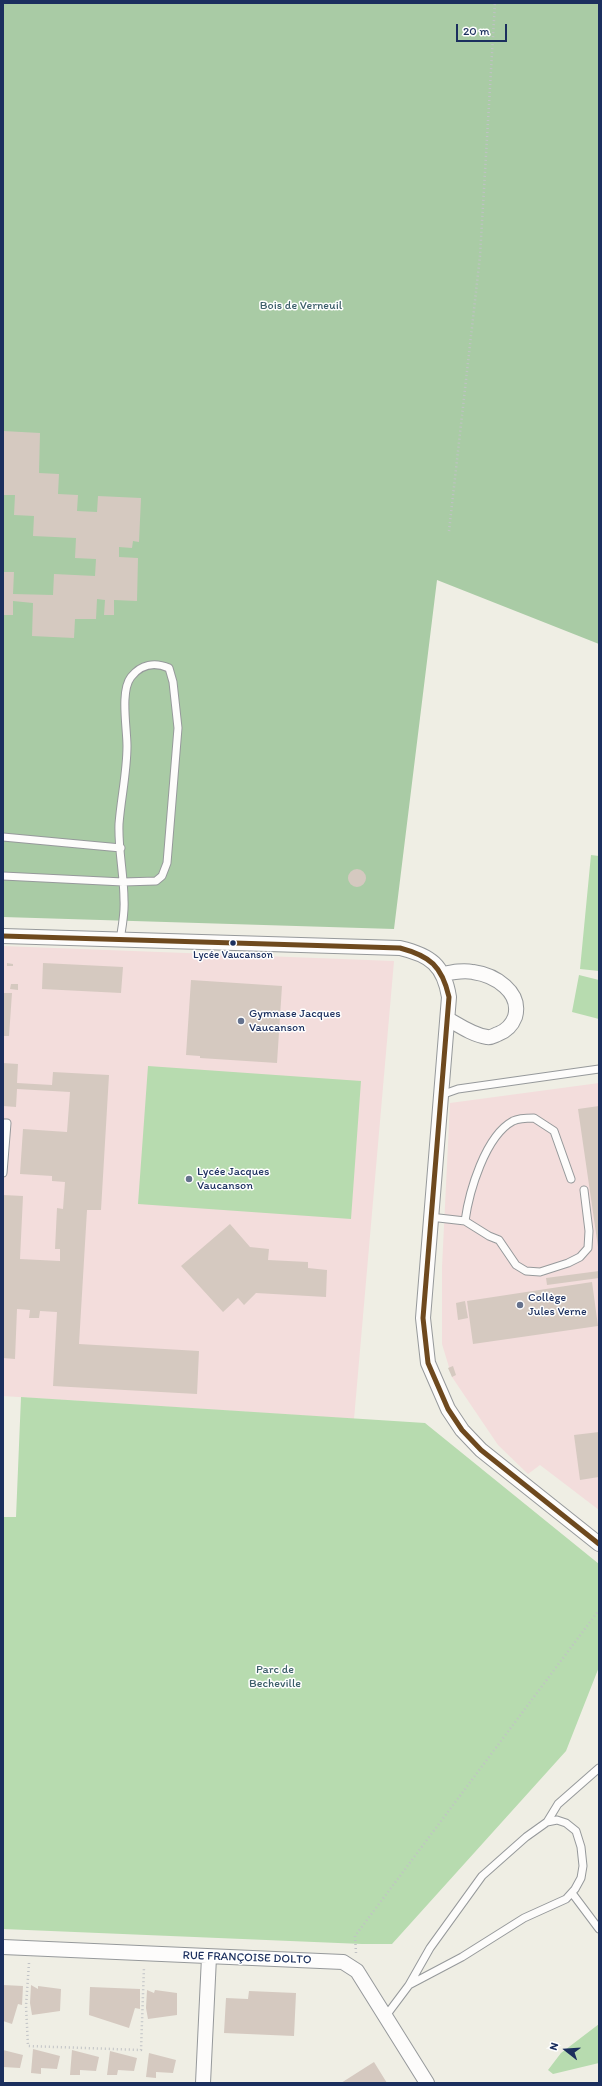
<!DOCTYPE html>
<meta charset="utf-8">
<style>
body{margin:0}
#map{position:relative;width:602px;height:2086px;overflow:hidden;background:#efeee4;font-family:Itim,sans-serif}
canvas{display:block}
.frame{position:absolute;inset:0;border:4px solid #1b2f5e;pointer-events:none}
.north{position:absolute;left:546px;top:2030px;width:40px;height:40px;-webkit-text-stroke:3px #fff;paint-order:stroke;rotate:287deg;font-size:11px;font-weight:700;line-height:16px;text-align:center;color:#1b2f5e}
.north::after{content:'';display:block;margin:auto;width:14px;height:18px;background:#1b2f5e;clip-path:polygon(50% 0,100% 100%,50% 72%,0 100%)}
.scale{position:absolute;left:456px;top:24px;width:51px;height:18px;box-sizing:border-box;border:2px solid #1b2f5e;border-top:0;padding-left:5px;font-size:12px;line-height:14px;white-space:nowrap;color:#1b2f5e;-webkit-text-stroke:3px #fff;paint-order:stroke}
</style>
<div id="map">
<canvas width="602" height="2086"></canvas>
<div class="frame"></div>
<div class="north">N</div>
<div class="scale">20 m</div>
</div>
<script>
const g = document.querySelector('canvas').getContext('2d');
g.lineJoin = 'round';
function fill(path, color) { g.fillStyle = color; g.fill(path, 'evenodd'); }
function strokePath(path, color, width, dash) { g.strokeStyle = color; g.lineWidth = width; g.lineCap = dash ? 'butt' : 'round'; g.setLineDash(dash || []); g.stroke(path); }
function drawText(font, color, halo, rows, align = 'center') {
  g.font = font + ' Itim,sans-serif'; g.lineWidth = 3; g.setLineDash([]); g.textBaseline = 'middle'; g.strokeStyle = halo; g.fillStyle = color; for (const [text, x, y, turn = 0] of rows) {
    g.save(); g.translate(x, y); g.rotate((+turn || 0) * Math.PI / 180); g.textAlign = isNaN(turn) ? turn : align; if (halo) g.strokeText(text, 0, 0); g.fillText(text, 0, 0); g.restore();
  }
}
fill(new Path2D(`
 M3 946 394 961 354 1419 3 1396Z
 M599 1083V1510L540 1465 528 1474 498 1445 452 1377 442 1344V1267L450 1103Z`), '#f3dddc');
fill(new Path2D(`
 M591 855 599 856V971L580 969Z
 M579 975 599 980V1019L572 1012Z
 M148 1066 361 1081 351 1219 138 1204Z
 M21 1397 425 1423 599 1564V1667L566 1751 392 1944H362L3 1929V1517H16Z
 M599 2024V2063L553 2074 548 2070 561 2053Z`), '#b7dbaf');
fill(new Path2D(`
 M3 3H599V644L437 580 394 929 3 917Z`), '#a9cba5');
fill(new Path2D(`
 M3 431 40 433 39 473 59 474 58 494 78 495 77 511 97 512 98 496 141 498 139 542 133 541 132 548 119 547V557L138 558 137 601 114 600V615H104L105 600 97 599 96 619H75L74 638 32 636 33 603 13 601V615H3V572H14L13 594 53 595 54 574 95 576 96 559 75 558 76 538 33 536 34 516 14 515 15 495H3Z
 M348 878a9 9 0 1 1 18 0a9 9 0 1 1-18 0Z
 M7 963 13 964V966H7Z
 M43 963 123 967 121 993 42 989Z
 M191 980 282 986 277 1063 200 1058V1056L186 1055Z
 M11 984H18V990L10 989Z
 M3 993H12L9 1036H3Z
 M3 1063 18 1064 17 1083 52 1085 53 1072 109 1075 101 1210H87L79 1344 199 1351 197 1394 53 1386 57 1312 40 1311 39 1318H29L30 1310 17 1309 15 1359 3 1358V1195L23 1196 20 1259 60 1261V1249H55L57 1208 63 1209 65 1182 52 1181V1176L20 1174 23 1129 67 1132 70 1092 17 1089 16 1107 3 1106Z
 M599 1106V1247H598L578 1109Z
 M230 1224 250 1247 269 1249 268 1260 308 1262V1268L327 1270 326 1297 256 1293 244 1305 238 1298 223 1312 181 1266Z
 M599 1271V1278L547 1285 546 1278Z
 M592 1282 598 1326 473 1344 467 1301Z
 M465 1301 468 1318 458 1320 456 1303Z
 M453 1366 456 1375 452 1377 448 1368Z
 M599 1432V1477L580 1480 574 1435Z
 M3 1985 23 1986 22 2005 18 2004 12 2024 3 2021Z
 M31 1985 38 1989V1986L61 1989 60 2011 32 2015 30 2003Z
 M90 1987 140 1989V2009L135 2008 129 2028 89 2015Z
 M147 1990 154 1993 155 1990 177 1993V2015L148 2019 146 2008Z
 M249 1991 296 1993 294 2036 224 2033 226 1998 248 1999Z
 M33 2049 60 2056 57 2069 41 2068V2074L31 2073Z
 M3 2050 23 2055 20 2068 3 2067Z
 M72 2050 99 2057 96 2071 80 2070V2075H70Z
 M110 2051 137 2058 134 2071 118 2070 117 2075H107Z
 M149 2053 176 2060 173 2073 156 2072V2078L146 2077Z
 M374 2062 387 2083H341Z`), '#d5c9c0');
const service = new Path2D(`
 M3 837 121 848
 M3 876 123 882 156 881 162 876 167 863 178 728 173 682 169 668C155 662 141 664 131 677 120 691 127 728 127 746 127 772 121 798 119 824 118 849 124 875 124 900 125 913 122 927 120 940
 M441 1095 458 1089 599 1069
 M3 1123H7L3 1173
 M430 1217 465 1221 489 1236 499 1240 516 1265 526 1271 540 1272 568 1263 580 1257 588 1248 589 1231 584 1190
 M465 1221C469 1192 485 1136 513 1121 519 1118 527 1118 534 1118L554 1131 571 1179
 M547 1822 558 1804 599 1768
 M572 1893 599 1929
 M385 2017 409 1985 430 1948 482 1876 526 1837 547 1822 557 1820 566 1823 576 1831 581 1847 583 1866 581 1878 575 1889 566 1899 524 1918 462 1957 409 1985`);
const minor = new Path2D(`
 M3 936 400 948C430 955 444 965 449 997L423 1318 428 1363 448 1409 462 1430 481 1450 599 1544
 M443 974C453 972 463 970 473 972 495 975 522 992 515 1017 512 1025 506 1031 498 1034 495 1035 491 1038 487 1037 473 1035 460 1026 448 1019
 M3 1947 343 1962 357 1971 427 2083
 M203 2083 209 1957`);
strokePath(service, '#96999b', 9);
strokePath(minor, '#96999b', 16);
strokePath(new Path2D(`
 M449 531 480 256 495 3
 M356 1953 355 1936 599 1610
 M29 1963 26 2006 28 2046 141 2050 144 1967`), '#c0c2c5', 2.5, [1, 3]);
strokePath(service, '#fdfcfb', 7);
strokePath(minor, '#fdfcfb', 14);
strokePath(new Path2D(`
 M3 936 400 948C430 956 442 966 449 997L423 1318 428 1363 448 1409 462 1430 481 1450 599 1544`), '#6e491e', 5);
for (const [x, y, r, color] of [
 [233,943,3.5,"#1b2f5e"],
 [241,1021,4,"#65728d"],
 [189,1179,4,"#65728d"],
 [520,1305,4,"#65728d"]
]) { const dot = new Path2D(); dot.arc(x, y, r, 0, 2 * Math.PI); g.fillStyle = color; g.fill(dot); strokePath(dot, '#fff', 1.5); }
drawText('11px', '#1b2f5e', '#fff', [
 ["Lycée Vaucanson",233,955]
]);
drawText('12px', '#3c5e69', '#fff', [
 ["Bois de Verneuil",301,306],
 ["Parc de",275,1670],
 ["Becheville",275,1684]
]);
drawText('12px', '#1b2f5e', '#fff', [
 ["Gymnase Jacques",249,1014],
 ["Vaucanson",249,1028],
 ["Lycée Jacques",197,1172],
 ["Vaucanson",197,1186],
 ["Collège",528,1298],
 ["Jules Verne",528,1312]
], 'left');
drawText('12px', '#1b2f5e', '#fff', [
 ["RUE FRANÇOISE DOLTO",247,1958,2]
]);
</script>
